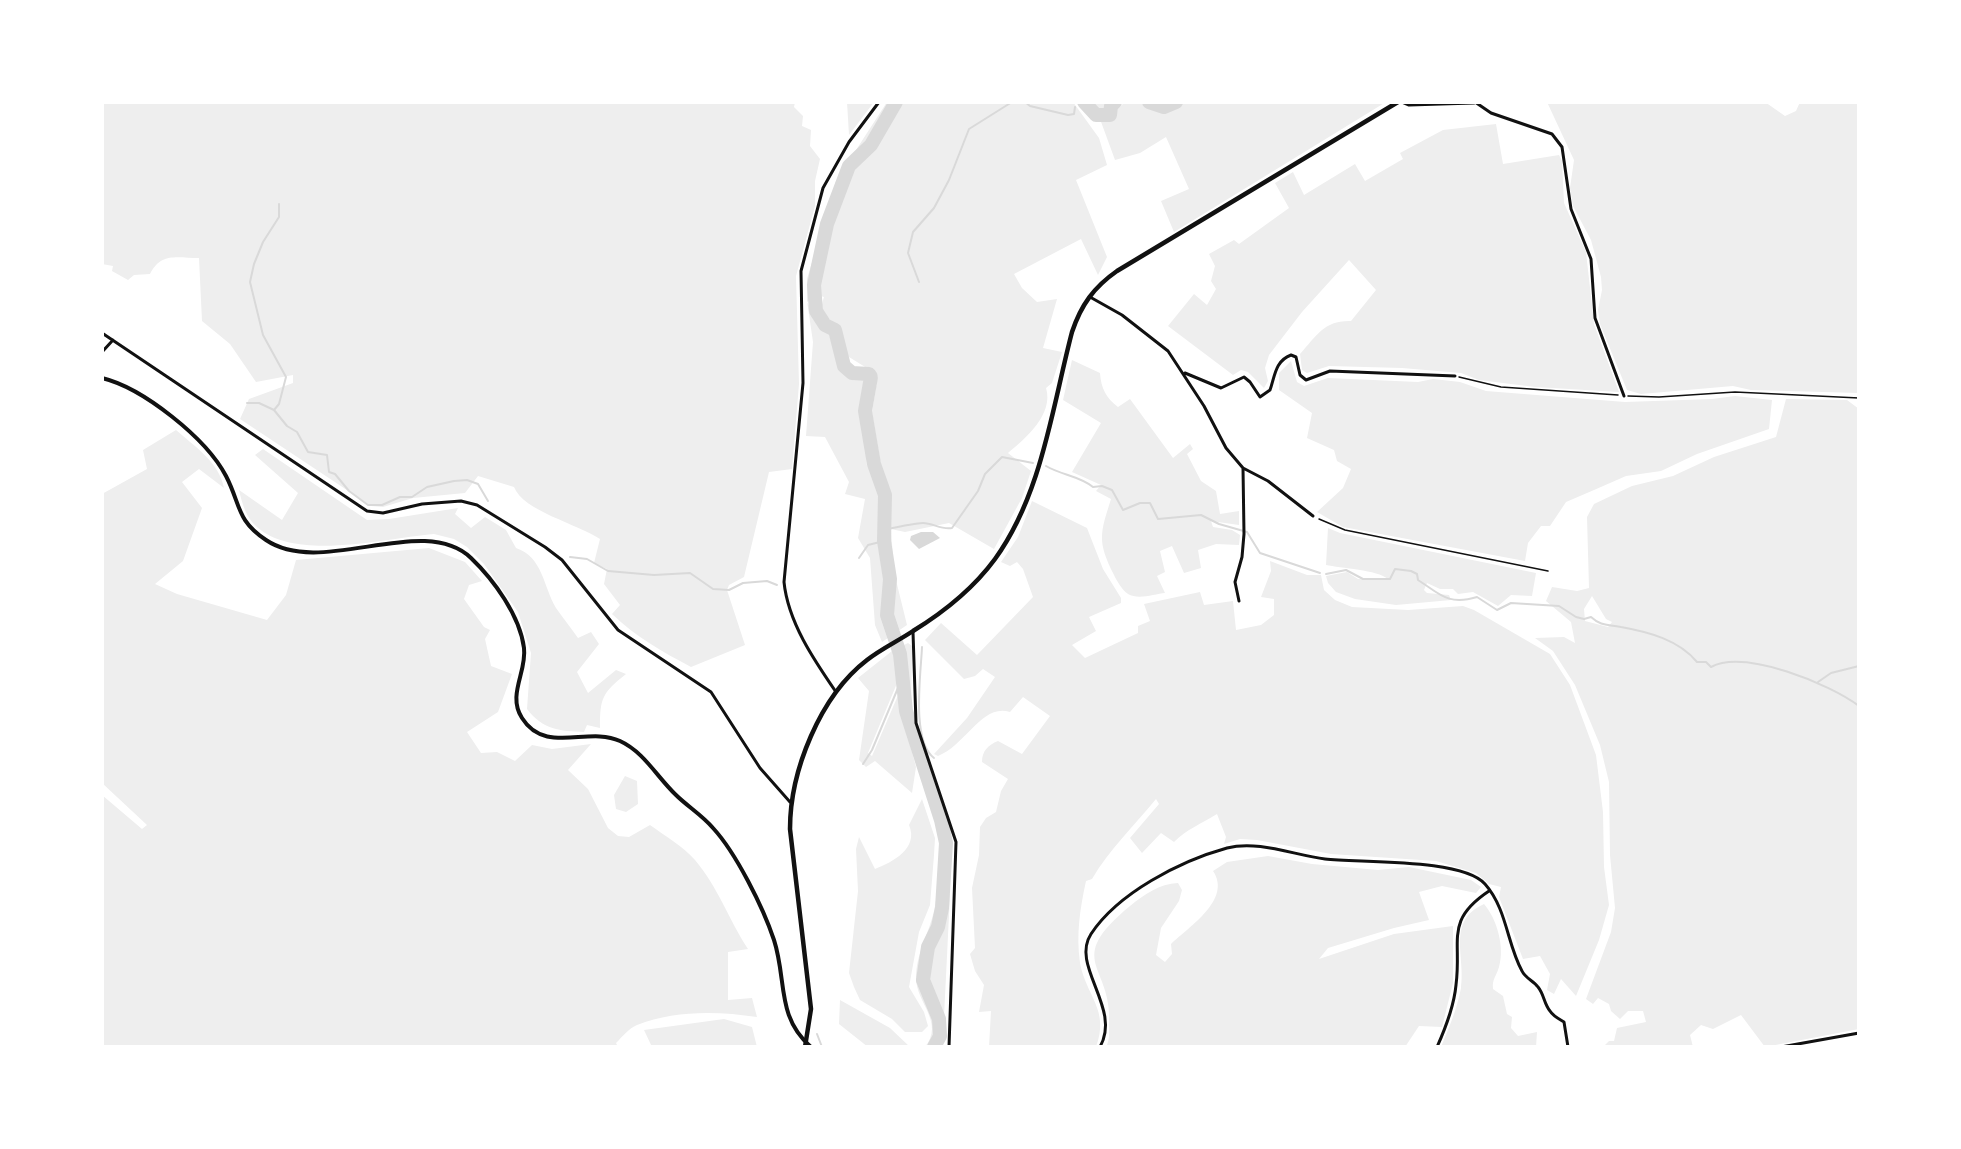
<!DOCTYPE html>
<style>
body{margin:0}
#map{position:relative;width:1961px;height:1149px;overflow:hidden;background:#fff;font-family:"Nunito Sans",sans-serif}
canvas{display:block}
.frame{position:absolute;inset:0;border:104px solid #fff;pointer-events:none}
</style>
<div id="map">
<canvas width="1961" height="1149"></canvas>
<div class="frame"></div>
</div>
<script>
const g = document.querySelector('canvas').getContext('2d');
g.lineJoin = 'round';
function fill(path, color) { g.fillStyle = color; g.fill(path, 'evenodd'); }
function strokePath(path, color, width, dash) { g.strokeStyle = color; g.lineWidth = width; g.lineCap = dash ? 'butt' : 'round'; g.setLineDash(dash || []); g.stroke(path); }
fill(new Path2D(`
 M102 102H795L794 107 803 116 802 126 811 130 810 146 820 159 815 181V206L796 276 799 384 792 469 769 472 744 577 729 585 727 590 745 645 691 667C663 652 636 637 612 614L620 605 604 584 607 569 594 563 600 539C578 524 523 511 514 487L478 476 465 493 413 498 383 507 371 506 240 419 249 399 293 383V375L256 382 230 344 202 321 199 258C177 258 161 252 150 274L134 275 128 280 112 271 113 266 102 264Z
 M847 102H874L849 135Z
 M887 102H1073L1099 138 1107 165 1076 180 1107 257 1098 275 1081 239 1014 274 1022 288 1037 302 1057 299 1043 348 1062 352 1052 383 1046 388C1054 414 1026 438 1008 453L1031 471 1022 498 994 549 949 523 905 532 891 529 894 572 907 625 882 642 875 625 870 558 858 538 865 499 845 494 849 482 825 437 806 436 813 342 807 301V279L836 181ZM818 295 824 297C816 318 832 318 840 328 845 335 844 349 849 357L878 375 872 412 882 471 867 466 862 411 866 378H851L838 364 829 334 819 325 807 302Z
 M1083 102H1114L1100 119 1106 120 1125 102H1144L1152 110 1168 112 1166 102H1386L1174 232 1161 201 1189 189 1166 137 1140 153 1115 160 1100 119 1092 117Z
 M1547 102H1765L1785 116 1796 111 1800 102H1859V393L1751 390 1733 386 1641 394 1627 390 1600 324 1598 310 1602 290 1601 277 1591 240 1573 206 1570 188 1574 160Z
 M1496 124 1503 164 1559 155 1562 161 1564 203 1586 252 1594 324 1619 392 1535 387 1479 380 1461 373 1402 368 1329 366 1307 373 1302 370 1300 354C1317 335 1325 320 1351 321L1376 290 1349 260 1302 312 1269 355 1265 368 1268 381 1264 388 1248 372 1241 370 1233 375 1168 326 1194 294 1207 305 1216 289 1211 281 1215 266 1209 254 1234 240 1239 244 1289 208 1275 183 1293 172 1304 195 1355 164 1365 181 1403 159 1400 153 1443 130Z
 M1072 360 1100 373C1101 388 1106 398 1118 407L1130 399 1173 458 1190 444 1193 449 1187 454 1201 481 1216 491 1220 514 1239 511V525L1211 521 1213 527 1232 530 1240 535 1239 545 1216 544 1198 550 1201 568 1184 573 1172 546 1160 551 1165 572 1157 576 1165 593C1155 594 1138 600 1128 594 1122 590 1117 581 1114 575 1097 541 1100 534 1111 499L1096 491 1101 485 1072 472 1101 423 1063 400Z
 M1291 361 1297 382 1304 386 1328 378 1418 382 1433 379 1460 382 1486 391 1625 402 1712 399 1735 396 1772 400 1769 429 1697 454 1661 471 1626 476 1594 490 1566 502 1550 526H1541L1528 543 1525 561 1343 527 1317 512 1343 488 1351 469 1337 461 1334 450 1307 438 1312 413 1279 390V373Z
 M1786 399 1847 400 1859 409V1029L1765 1047 1741 1015 1713 1029 1701 1025 1690 1035 1693 1047H1603L1609 1041H1614L1617 1028 1646 1022 1643 1011H1628L1620 1019 1611 1011 1609 1004 1598 998 1593 1004 1586 999 1611 932 1615 908 1610 855 1609 782 1600 745 1575 685 1553 651 1535 638 1564 637 1575 643 1571 622 1546 601 1552 587 1577 591 1589 588 1587 517 1594 504 1632 486 1673 476 1714 457 1776 437ZM1592 596 1606 619 1612 622 1608 627 1585 621 1584 609Z
 M176 430C193 445 220 463 224 488L199 469 182 482 202 508 183 561 155 584 177 594 267 620 286 595 296 560 429 548 465 562 482 581 469 585 464 599 484 627 490 630 485 639 491 666 512 674 498 712 467 732 481 753 497 752 515 761 532 745 552 749 591 744 568 770 588 789 608 828 618 836 629 837 650 825C665 836 683 846 695 860 718 887 729 920 748 949L728 952V1000L752 998 757 1017C718 1011 674 1010 637 1025 629 1028 622 1037 616 1043L618 1047H102V795L142 829 147 825 102 783V494L147 469 143 450Z
 M263 449 367 520 389 519 458 508 455 514 471 528 485 517 506 530 516 548C543 557 543 586 556 608 563 618 571 628 578 638L591 632 599 644 577 672 588 693 616 670 626 674C602 693 600 698 600 728L587 725 584 732C560 731 543 730 527 709L531 653 518 612 484 564 467 547 454 539 434 534C386 538 296 562 257 527 246 518 242 503 239 490L282 520 298 493 255 455Z
 M1032 501 1087 528 1103 569 1121 598V603L1089 617 1096 631 1072 645 1085 658 1138 633V626L1150 621 1144 604 1200 592 1204 605 1233 601 1236 630 1261 625 1274 615V599L1261 597 1271 571 1270 561 1307 575H1321L1324 590 1335 600 1352 607 1408 610 1463 606 1474 610 1550 654 1570 685 1596 755 1603 812 1604 867 1609 905 1599 940 1576 996 1561 979 1554 994 1547 990 1550 974 1540 956 1523 959 1499 897 1501 887 1489 884 1476 873 1436 861 1331 854 1257 840 1240 839 1224 844 1226 837 1217 814C1201 824 1187 829 1174 842L1161 833 1142 853 1130 838 1159 804 1156 799C1134 826 1109 850 1092 879L1086 881C1080 909 1076 934 1080 963 1086 996 1110 1010 1096 1047H989L991 1011 979 1012 984 985 975 971 970 954 975 948 972 888 979 855 980 827 986 818 996 812 1001 791 1008 779 982 762C982 751 988 745 998 741L1022 754 1050 716 1023 697 1010 712C982 703 966 745 938 756L934 754 967 718 995 677 983 669 975 676 964 679 925 640 941 623 977 655 1033 597 1023 569 1017 562 1010 566 1001 562 1018 537Z
 M1328 528 1340 533 1536 573 1532 596 1511 595 1498 606 1473 592 1458 594 1453 589H1440L1427 583 1424 590 1427 593 1449 595 1451 600 1396 605 1355 599 1336 592 1328 583 1326 576 1347 572 1358 579H1388C1378 570 1340 568 1326 565Z
 M908 643 912 646 911 716 902 646Z
 M892 651 897 654 900 676 868 753 872 756 902 686 900 707 916 767 912 793 875 761 866 767 859 760 869 691 858 678Z
 M625 776 637 781 638 804 626 812 616 809 614 795Z
 M922 799 935 838 934 855 930 905 919 932 909 987 924 1012 928 1026 922 1032H905L892 1019 860 1000 854 987 849 973 858 891 856 849 859 837 875 869C893 862 919 848 909 825Z
 M941 847C946 858 941 912 936 925 935 929 931 932 929 936 924 950 920 973 923 987 928 1007 947 1028 930 1047H925C945 1022 916 1003 916 978 916 954 929 933 934 911 939 891 939 868 941 847Z
 M1268 856 1312 864 1378 870 1409 867 1471 880 1481 887 1476 893 1442 886 1419 892 1429 920 1394 928 1328 948 1319 959 1394 934 1453 926V983L1442 1027 1419 1026 1405 1047H1106C1110 1040 1109 1032 1109 1024 1113 964 1062 962 1130 906 1145 894 1159 884 1178 883L1182 890 1179 901 1161 928 1156 955 1165 962 1172 954 1171 944C1190 926 1232 899 1213 871L1227 862Z
 M947 891 950 895 944 1017 927 980 932 943 942 923Z
 M1484 904C1497 919 1505 947 1499 967 1496 977 1492 979 1493 989L1503 996 1507 1014 1512 1017 1511 1028 1518 1036 1537 1032 1536 1047H1441C1449 1028 1457 1009 1461 988 1466 956 1446 921 1484 904Z
 M840 1000 890 1028 910 1047 901 1045V1047H868L839 1024Z
 M724 1019 752 1027 757 1047H652L644 1030Z`), '#eee');
fill(new Path2D(`
 M921 532H933L940 538 919 549 910 540 911 536Z`), '#d9d9d9');
strokePath(new Path2D(`
 M1025 102 1030 106 1068 115 1074 114 1075 107
 M1081 104 1086 107
 M919 282 908 253 913 232 934 208 949 180 969 129 1012 102
 M247 403H259L274 410 287 426 297 432 308 452 327 455 329 472 335 474 349 491 368 505H382L400 497H412L427 487 454 481 467 480 478 484 488 501
 M274 410 279 404 286 377 263 335 250 282 254 264 263 242 279 217V204
 M1046 466C1061 475 1080 476 1093 487L1102 486 1112 490 1123 510 1140 503H1150L1158 519 1201 515 1219 524 1247 532 1260 553 1320 573
 M884 530C893 528 915 523 923 523 933 523 941 530 952 528L978 491 985 474 1002 457 1033 463
 M570 557 587 559 608 571 654 575 690 573 713 589 729 590 743 583 767 581 777 585
 M859 558 868 545 884 541
 M1326 574 1346 570 1363 579H1390L1395 569 1411 571 1417 574 1418 580C1439 593 1447 606 1477 597L1497 610 1511 603 1559 606 1576 617 1584 619 1591 617C1602 627 1608 624 1621 627 1649 632 1679 640 1697 662H1706L1711 667C1745 649 1830 684 1859 706
 M922 647C921 673 911 741 934 758
 M1818 682 1831 673 1859 666
 M863 764 872 750 903 676
 M817 1034 822 1047`), '#d9d9d9', 2);
strokePath(new Path2D(`
 M896 102 871 145 849 166 827 224 814 285 816 311 825 325 835 330 844 366 852 373 869 374 871 377 865 411 874 464 885 495 884 541 890 579 887 615 900 654 906 711 941 820 946 843 942 908 938 927 928 947 923 980 939 1019 940 1036 934 1047
 M1084 102 1096 115H1110L1111 106 1115 102
 M1149 102 1164 107 1176 102`), '#d9d9d9', 14);
strokePath(new Path2D(`
 M1459 377 1501 387 1618 395
 M1628 396 1659 397 1735 392 1859 398
 M1319 519 1345 530 1548 571`), '#111', 1.5);
strokePath(new Path2D(`
 M1402 102 1409 105 1474 103
 M1475 102 1491 113 1552 134 1562 147 1571 209 1591 259 1595 318 1624 396
 M1090 297 1122 315 1168 351 1204 406 1226 448 1243 468 1244 534 1242 557 1235 582 1239 601
 M102 333 367 511 383 513 422 504 461 501 477 505 545 547 562 560 618 630 711 692 760 768 790 802
 M102 352 113 340
 M1185 373 1221 388 1244 377 1250 382 1260 397 1270 390C1275 376 1275 361 1291 355L1296 357 1300 375 1306 380 1330 371 1455 376
 M1243 468 1268 481 1313 516
 M913 632 916 723 956 842 949 1047
 M836 692C814 660 788 622 784 582L803 383 801 271 823 188 849 142 879 102
 M1100 1047C1122 1008 1070 966 1091 934 1118 893 1180 861 1227 848 1258 840 1294 855 1325 859 1360 863 1462 858 1485 884 1507 909 1507 944 1522 971 1525 978 1534 981 1538 987 1544 994 1544 1004 1550 1011 1553 1016 1559 1019 1564 1022L1568 1047
 M1437 1047C1446 1027 1454 1006 1456 985 1462 940 1444 921 1489 891
 M1781 1047 1859 1033`), '#111', 3);
strokePath(new Path2D(`
 M102 378C143 388 206 438 226 476 241 505 236 520 266 540 322 578 423 512 471 558 494 580 520 616 524 648 527 672 507 695 522 718 545 755 588 726 620 741 644 752 657 777 676 795 687 806 702 815 713 828 736 853 763 907 774 940 787 980 776 1017 811 1047`), '#111', 4);
strokePath(new Path2D(`
 M805 1047 811 1009 790 829C790 771 820 696 867 660 881 649 898 641 913 631 944 612 973 589 995 559 1042 494 1052 408 1072 332 1081 305 1094 287 1117 271L1398 102`), '#111', 4.5);
</script>
